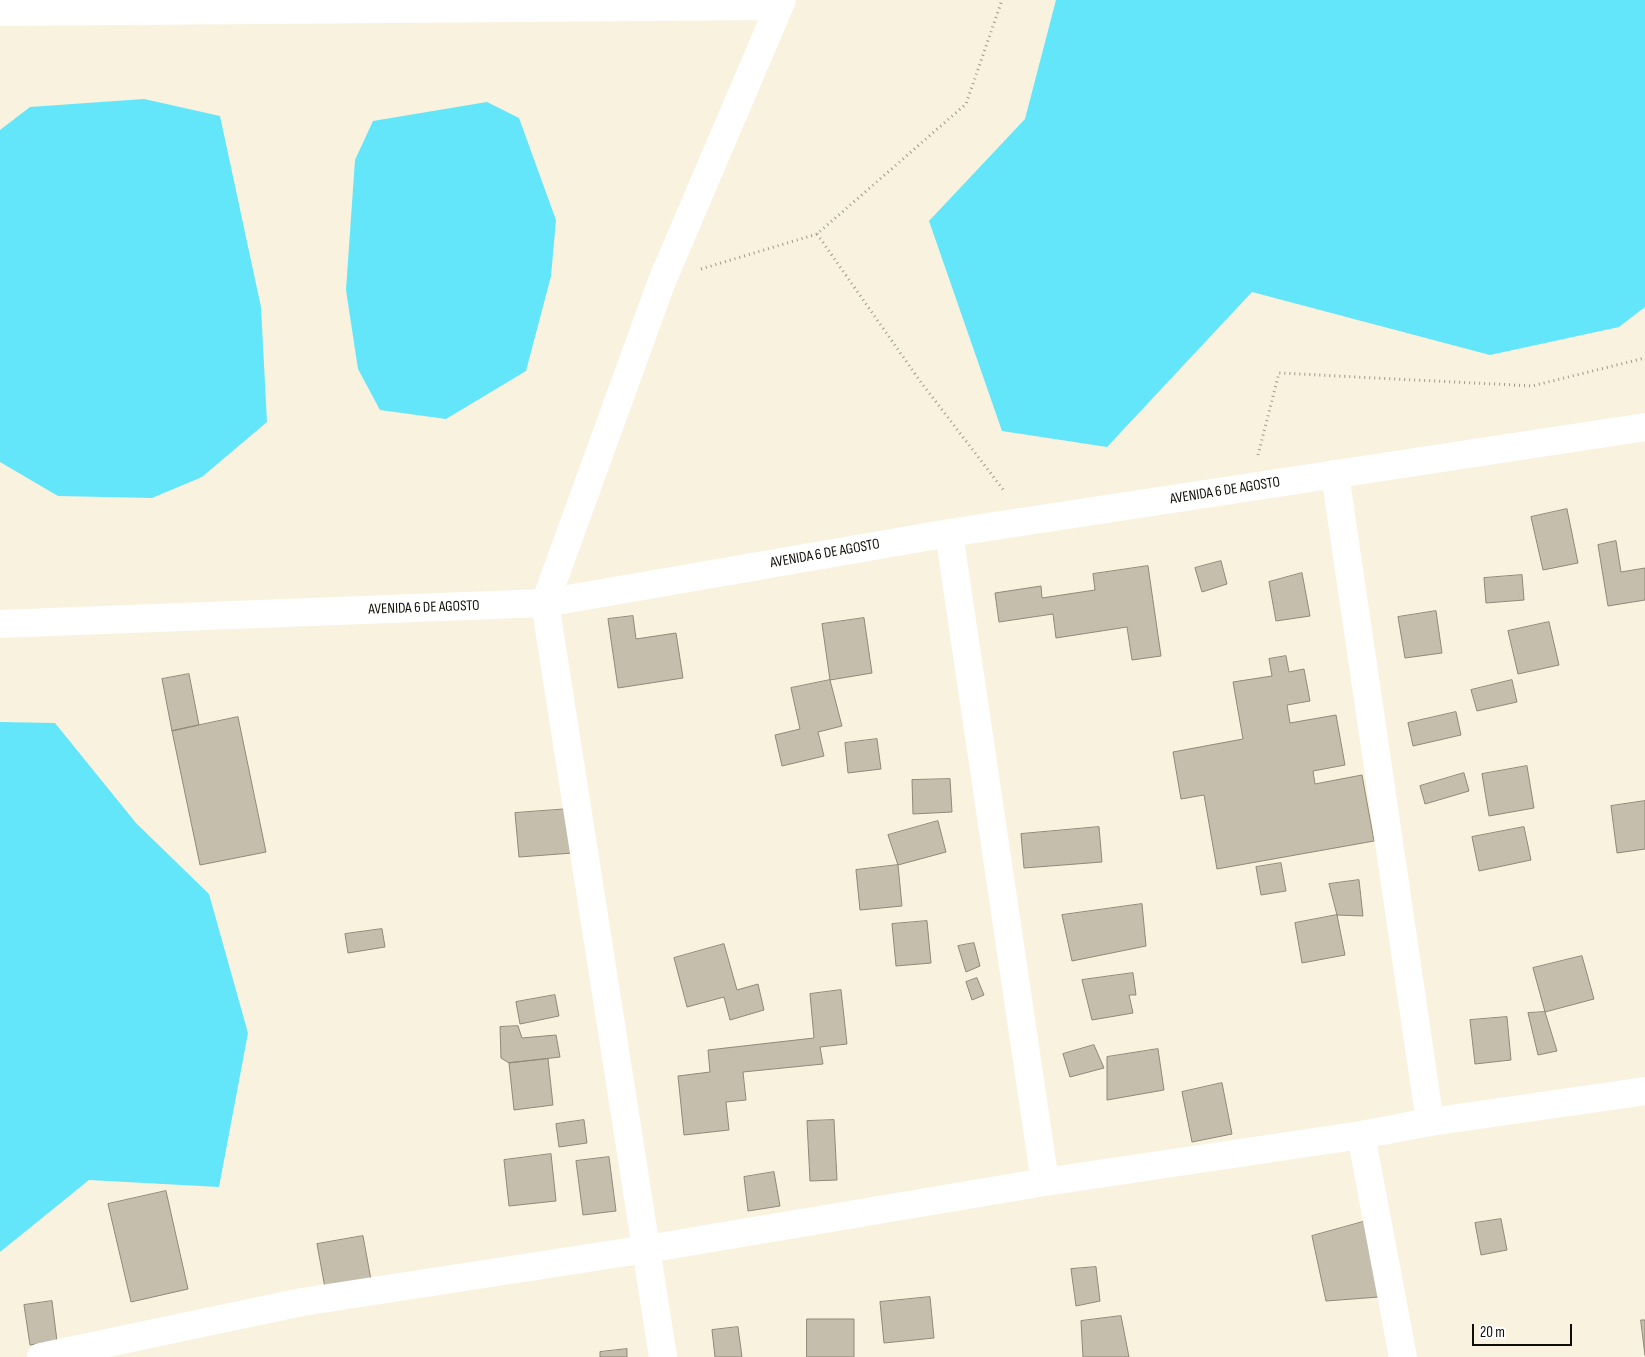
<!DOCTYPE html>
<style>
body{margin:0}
#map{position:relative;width:1645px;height:1357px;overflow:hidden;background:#f8f2df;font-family:"Sofia Sans Condensed",sans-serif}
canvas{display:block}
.scale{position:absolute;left:1472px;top:1324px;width:100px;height:22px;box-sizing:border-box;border:2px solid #100e08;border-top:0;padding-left:6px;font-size:15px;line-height:18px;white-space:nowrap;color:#100e08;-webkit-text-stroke:4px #fff;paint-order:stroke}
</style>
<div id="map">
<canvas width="1645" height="1357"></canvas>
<div class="scale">20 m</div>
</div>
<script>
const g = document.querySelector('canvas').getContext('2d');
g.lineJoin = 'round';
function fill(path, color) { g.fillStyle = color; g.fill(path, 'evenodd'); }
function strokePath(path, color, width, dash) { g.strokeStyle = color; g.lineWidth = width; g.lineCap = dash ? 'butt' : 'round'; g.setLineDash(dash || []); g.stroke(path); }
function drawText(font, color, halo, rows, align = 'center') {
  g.font = font + ' "Sofia Sans Condensed",sans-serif'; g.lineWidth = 4.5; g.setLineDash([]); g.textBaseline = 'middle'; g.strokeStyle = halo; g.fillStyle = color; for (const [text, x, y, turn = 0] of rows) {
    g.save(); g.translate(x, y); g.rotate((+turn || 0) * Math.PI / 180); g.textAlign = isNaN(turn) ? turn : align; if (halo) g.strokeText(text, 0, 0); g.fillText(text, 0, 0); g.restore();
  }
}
fill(new Path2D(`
 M1056 0H1645V307L1619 327 1490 355 1252 292 1107 447 1002 431 929 221 1025 119Z
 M144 99 220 116 261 307 267 422 202 477 152 498 58 496 0 462V130L30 107Z
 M487 102 519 118 556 220 551 276 526 371 446 419 380 410 358 369 346 290 355 160 373 121Z
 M0 722 55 723 136 823 209 894 248 1033 219 1187 89 1180 0 1252Z`), '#63e6f9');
const building = new Path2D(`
 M1567 509 1578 563 1543 570 1531 517Z
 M1616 541 1621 572 1645 568V600L1608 606 1598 545Z
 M1221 561 1227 584 1202 592 1195 568Z
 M1148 566 1161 656 1132 660 1127 627 1056 638 1053 614 999 622 995 593 1041 586 1042 598 1095 590 1093 574Z
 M1302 573 1310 616 1276 621 1269 582Z
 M1522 575 1524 600 1486 603 1484 578Z
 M1436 611 1442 653 1405 658 1398 617Z
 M633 616 636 639 676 633 683 678 618 688 608 619Z
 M864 618 872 673 830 680 822 624Z
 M1549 622 1559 665 1518 674 1508 631Z
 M1286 656 1289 672 1304 669 1310 701 1287 705 1290 723 1336 715 1345 765 1313 771 1315 784 1362 775 1374 841 1217 869 1204 795 1181 799 1173 752 1243 739 1233 682 1272 676 1269 659Z
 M189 674 199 725 172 731 162 679Z
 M830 680 842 726 818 732 824 756 782 766 775 735 800 729 791 688Z
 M1512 680 1517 702 1477 711 1471 690Z
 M1456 712 1461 735 1413 746 1408 723Z
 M238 717 266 852 200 865 172 731Z
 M877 739 881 769 848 773 845 743Z
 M1527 766 1534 808 1489 816 1482 774Z
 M1464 773 1469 791 1425 804 1420 786Z
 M950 779 952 812 913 814 912 780Z
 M1645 801V849L1617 853 1611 806Z
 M569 809 573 853 519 857 515 813Z
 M938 821 946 852 898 865 888 835Z
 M1099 827 1102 862 1024 868 1021 834Z
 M1524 827 1531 860 1479 871 1472 837Z
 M1281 863 1286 891 1261 895 1256 867Z
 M898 865 902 906 860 910 856 870Z
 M1359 880 1363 916 1337 915 1329 884Z
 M1142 904 1146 946 1072 961 1062 915Z
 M1337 915 1345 955 1302 963 1295 923Z
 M927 921 931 963 896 966 892 924Z
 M382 929 385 947 348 953 345 934Z
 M974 943 980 966 966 972 958 946Z
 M724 944 737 990 758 984 764 1010 730 1020 724 997 687 1007 674 958Z
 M1582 956 1594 999 1545 1012 1533 968Z
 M1133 973 1136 995H1129L1133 1013 1092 1020 1082 980Z
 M977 978 984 995 972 1000 966 982Z
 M841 990 847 1044 820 1047 823 1064 743 1072 746 1100 726 1102 729 1130 684 1135 678 1076 710 1072 708 1050 814 1038 810 994Z
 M555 995 559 1016 520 1024 516 1002Z
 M1545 1012 1557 1051 1538 1055 1528 1013Z
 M1507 1017 1511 1060 1475 1064 1470 1020Z
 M518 1026 522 1038 556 1035 560 1057 509 1063 501 1058 500 1027Z
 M1094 1045 1104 1068 1070 1077 1063 1054Z
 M1158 1049 1164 1090 1107 1100V1057Z
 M548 1059 553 1105 514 1110 509 1063Z
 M1222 1083 1232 1134 1192 1142 1182 1092Z
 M584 1120 587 1143 559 1147 556 1124Z
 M834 1120 837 1180 810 1181 807 1121Z
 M551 1154 556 1201 509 1206 504 1160Z
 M609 1157 616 1211 583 1215 576 1161Z
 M774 1172 780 1206 748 1211 744 1177Z
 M166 1191 188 1289 131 1302 108 1204Z
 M1501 1219 1507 1250 1481 1255 1475 1223Z
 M1370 1220 1379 1297 1326 1301 1312 1236Z
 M363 1236 371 1280 325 1288 317 1244Z
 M1096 1267 1100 1301 1076 1306 1071 1269Z
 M930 1297 934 1338 884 1343 880 1302Z
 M52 1301 57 1341 30 1345 24 1305Z
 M1121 1316 1129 1357H1083L1081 1321Z
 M807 1319H854V1357H807Z
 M1641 1320H1645V1355Z
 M738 1327 742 1357H715L712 1330Z
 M627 1349V1357H600V1352Z`);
fill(building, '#c5beac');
strokePath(building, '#8f8978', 1);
strokePath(new Path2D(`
 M817 234 920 381 1005 492
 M701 269 817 234 966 104 1002 0
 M1258 455 1279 373 1532 386 1645 358`), '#9f9a8c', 3, [1, 4]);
strokePath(new Path2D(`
 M0 12 779 6
 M1335 474 1430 1122
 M949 533 1045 1182
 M1361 1135 1403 1357
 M41 1357 302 1302 647 1249 1045 1182 1361 1135 1430 1122 1645 1091
 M663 1357 545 603 662 281 782 0`), '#fff', 28);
strokePath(new Path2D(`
 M0 624 545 603 949 533 1645 427`), '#fff', 28);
drawText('15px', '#100e08', '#fff', [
 ["AVENIDA 6 DE AGOSTO",1225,491,-9],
 ["AVENIDA 6 DE AGOSTO",825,554,-10],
 ["AVENIDA 6 DE AGOSTO",424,608,-2]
]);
</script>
